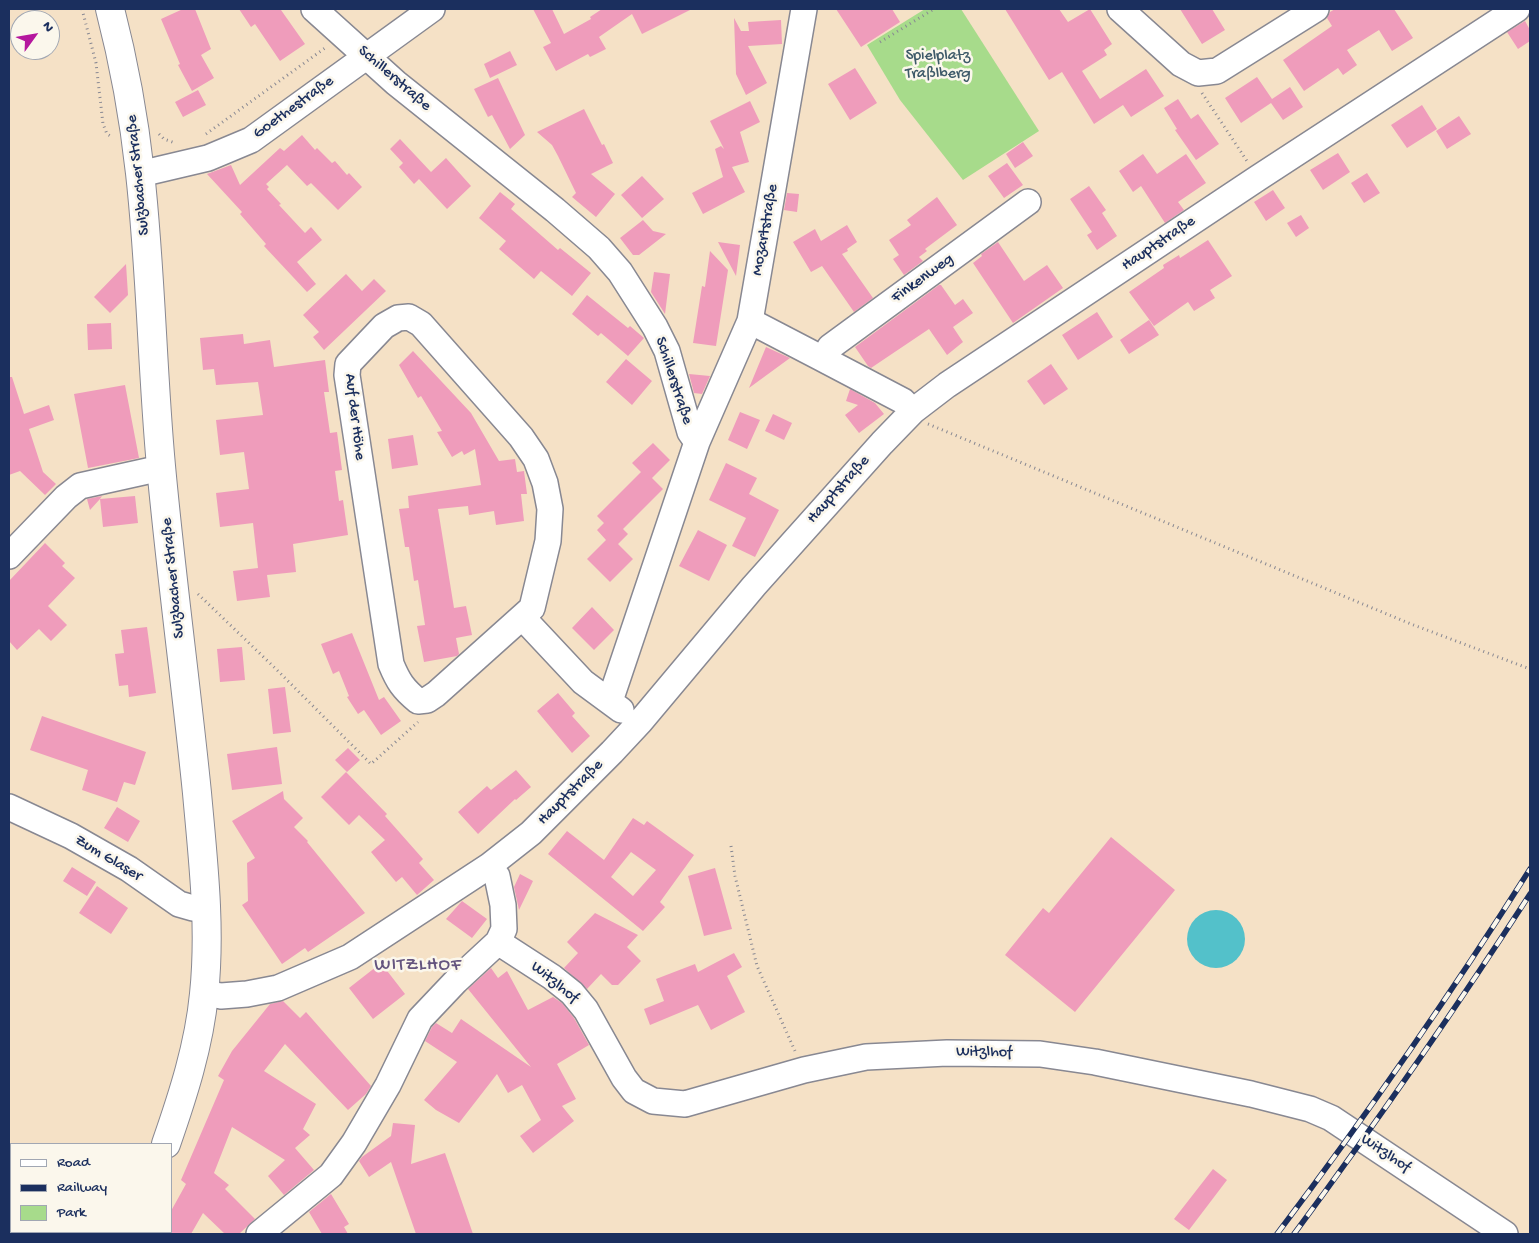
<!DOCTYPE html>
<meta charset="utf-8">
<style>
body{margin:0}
#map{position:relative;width:1539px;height:1243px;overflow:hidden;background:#f5e1c6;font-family:"Gochi Hand",sans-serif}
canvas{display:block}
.frame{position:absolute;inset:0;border:10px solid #1b2f5e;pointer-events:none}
.legend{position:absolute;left:10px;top:1143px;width:162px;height:90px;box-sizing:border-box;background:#fbf7ec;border:1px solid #a1a7b3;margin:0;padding:6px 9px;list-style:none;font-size:15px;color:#1b2f5e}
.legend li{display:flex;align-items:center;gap:10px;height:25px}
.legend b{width:25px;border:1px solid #a1a7b3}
.north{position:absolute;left:10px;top:10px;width:50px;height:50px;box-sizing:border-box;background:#fbf7ec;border:1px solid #a1a7b3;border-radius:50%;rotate:58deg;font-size:14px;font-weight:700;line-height:20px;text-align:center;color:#1b2f5e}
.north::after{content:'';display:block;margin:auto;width:18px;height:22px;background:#b5179e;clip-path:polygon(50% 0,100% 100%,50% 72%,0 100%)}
</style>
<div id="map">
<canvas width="1539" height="1243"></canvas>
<div class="frame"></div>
<ul class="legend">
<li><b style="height:6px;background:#fff"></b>Road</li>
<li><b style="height:6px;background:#1b2f5e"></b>Railway</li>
<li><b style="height:14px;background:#a7db8b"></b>Park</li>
</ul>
<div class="north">N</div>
</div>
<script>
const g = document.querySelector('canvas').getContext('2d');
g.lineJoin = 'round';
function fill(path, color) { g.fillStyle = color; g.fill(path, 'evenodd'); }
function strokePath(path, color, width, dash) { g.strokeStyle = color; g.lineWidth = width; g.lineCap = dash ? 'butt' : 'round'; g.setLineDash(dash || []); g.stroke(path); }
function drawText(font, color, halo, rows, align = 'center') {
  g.font = font + ' "Gochi Hand",sans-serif'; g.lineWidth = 5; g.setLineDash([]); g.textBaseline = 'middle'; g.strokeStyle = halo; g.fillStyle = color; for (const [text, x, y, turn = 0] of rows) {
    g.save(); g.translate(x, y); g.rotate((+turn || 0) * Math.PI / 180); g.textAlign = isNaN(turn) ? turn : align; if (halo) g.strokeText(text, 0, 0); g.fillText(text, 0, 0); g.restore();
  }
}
fill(new Path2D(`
 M925 9H961L1039 131 963 180 900 100 867 45Z`), '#a7db8b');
fill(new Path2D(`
 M1187 939a29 29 0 1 1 58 0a29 29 0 1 1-58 0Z`), '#53c1ca');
fill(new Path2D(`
 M183 9H195L211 49 201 55 214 78 192 91 178 65 180 64 161 19Z
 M239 9H283L281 10 305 44 280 61 255 24 251 27Z
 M533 9H552L564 34 591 19 590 17 602 9H692L642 34 632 14 599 37 606 49 590 57 588 54 556 71 543 47 551 43Z
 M836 9H892L900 22 861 47Z
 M1005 9H1059L1068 22 1090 9 1112 44 1104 50 1107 55 1082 71 1100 99 1146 69 1164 96 1131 117 1123 105 1094 124 1062 72 1049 80Z
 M1180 9H1212L1225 30 1202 44Z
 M1335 9H1394L1413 38 1392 51 1379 30 1347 50 1357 65 1343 75 1338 68 1304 91 1283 60 1332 26 1327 18 1330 12Z
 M734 18 741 31H749L748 22 781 20 782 44 748 46 767 83 746 95 736 74Z
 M1525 21 1530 30V41L1518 49 1507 32Z
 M510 51 517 65 490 78 484 64Z
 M855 68 877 103 850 120 828 84Z
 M1257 77 1272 99 1290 87 1303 107 1283 120 1271 103 1241 123 1225 98Z
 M498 78 525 135 510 149 492 115 488 117 474 89Z
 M198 90 206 105 183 117 175 102Z
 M1178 99 1191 119 1198 114 1219 144 1196 160 1175 130 1177 129 1164 108Z
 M750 101 760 122 740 132 749 162 732 167 745 192 703 214 692 193 723 177 715 149 721 146 724 149 710 121Z
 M1422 105 1437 129 1407 148 1391 125Z
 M584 109 602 145 604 144 613 163 591 174 615 194 596 217 572 197 576 193 558 156 552 145 537 132Z
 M1459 116 1471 134 1447 149 1436 131Z
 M302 135 315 150 317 148 332 163 335 161 347 175 349 173 362 187 338 210 311 183 307 186 287 165 266 184 269 187 267 189 281 204 279 205 305 233 311 227 322 240 297 262 316 284 307 292 264 246 266 244 240 214 242 212 207 174 231 165 240 185 280 148 284 151Z
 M400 139 431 172 446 158 471 186 447 209 419 179 414 184 399 167 403 163 390 149Z
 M1023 142 1033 156 1015 168 1006 154Z
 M1338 153 1350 172 1323 190 1310 170Z
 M1143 154 1157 174 1186 154 1206 183 1178 202 1184 210 1165 223 1141 186 1133 192 1119 171Z
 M1007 163 1023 185 1004 198 988 176Z
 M1367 173 1380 193 1364 203 1351 183Z
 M642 176 664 199 642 218 621 195Z
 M1089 186 1106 210 1102 213 1117 236 1097 250 1087 235 1092 232 1070 199Z
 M1273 190 1285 208 1266 221 1254 202Z
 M500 192 515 204 511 209 558 250 560 248 591 273 572 296 541 271 534 279 499 249 506 241 479 218Z
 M787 193 799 194 797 212 784 210Z
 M937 197 957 225 925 249 927 251 919 257 923 261 904 275 893 259 899 255 889 240 911 225 907 220Z
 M1301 215 1309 228 1296 237 1287 223Z
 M643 220 653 231 666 234 639 255H633L620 238Z
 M847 225 857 242 847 249 848 251 842 254 873 298 854 312 822 266 811 272 793 242 815 229 821 241Z
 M1208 240 1232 276 1210 290 1215 298 1194 311 1188 302 1154 326 1129 292 1164 268 1163 265 1179 255 1180 258Z
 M718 242 740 245 736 276Z
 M998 242 1024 281 1047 265 1063 288 1013 323 973 263 982 256 981 254Z
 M710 251 728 270 716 346 693 343 702 286 705 287Z
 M126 264 128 295 110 313 94 297Z
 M654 272 670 274 665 314 651 292Z
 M346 274 362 291 374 279 386 291 324 350 313 337 319 332 303 315Z
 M939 285H941L955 305 963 299 973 313 953 327 963 342 947 355 929 329 871 368 868 366 855 347Z
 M587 295 628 328 630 326 644 338 628 356 601 333 598 336 572 314Z
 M1097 312 1113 337 1078 360 1062 335Z
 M1149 320 1159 335 1129 354 1120 340Z
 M111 323 112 349 88 350 87 324Z
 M243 334 244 344 270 340 274 367 325 360 329 392H324L330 433 337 432 342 470 335 471 339 501 343 500 348 535 293 544 296 572 267 575 270 597 237 601 233 571 258 568 253 523 220 527 216 493 249 489 244 452 220 455 216 420 263 415 258 382 216 385 214 369 203 370 200 338Z
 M766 347 790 358 749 388Z
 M413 351 471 413 499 461 515 459 517 472 524 471 527 494H521L524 521 496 525 494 511 469 515 468 506 438 509 454 608 466 606 472 635 456 638 459 654 457 656 424 662 417 626 425 625 418 580 414 581 409 547H405L399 509 409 508 408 496 481 485 475 449 464 455 462 451 452 457 437 432 442 431 421 396 418 398 399 365Z
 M626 359 652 381 632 405 606 382Z
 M1051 364 1068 389 1044 405 1027 381Z
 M689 374 710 376 702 394 694 393Z
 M9 377H12L24 414 49 405 54 420 29 429 43 472 56 484 45 495 20 471 9 475Z
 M125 385 139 458 88 468 74 394Z
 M850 389 875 403 884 414 859 433 845 415 858 405 846 401Z
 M740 412 760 420 747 449 728 440Z
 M773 414 792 423 784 440 765 431Z
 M413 435 418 465 392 469 388 439Z
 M653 443 670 460 652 478 663 489 623 529 628 534 618 544 633 559 610 582 587 559 606 540 597 530 604 523 597 516 641 472 632 463Z
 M726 463 757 478 749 494 779 510 755 557 732 546 746 518 709 500Z
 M102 496 100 499 135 496 138 523 103 527 100 499 90 510 87 499Z
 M698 530 727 545 709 581 679 566Z
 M45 543 65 563 62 566 75 578 48 606 67 625 51 641 39 629 17 650 9 641V581Z
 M592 607 614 630 594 650 572 628Z
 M147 627 156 693 129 697 128 685 119 686 115 654 124 653 121 630Z
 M352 633 379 700 384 697 401 721 381 735 364 710 358 714 347 697 349 696 339 671 333 674 321 644Z
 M242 647 245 680 220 682 217 649Z
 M285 687 291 732 273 734 268 689Z
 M558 693 575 713 572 716 590 736 572 753 537 711Z
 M42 716 146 752 135 785 124 782 117 802 82 790 88 770 30 750Z
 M277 747 282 784 232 790 227 754Z
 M348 748 360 760 347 772 335 760Z
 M516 770 531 787 516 800 515 799 478 834 458 812 487 786 491 790Z
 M346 772 387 814 385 816 423 859 419 863 434 880 417 895 402 877 396 882 371 852 385 840 359 815 349 825 321 797Z
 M283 791 284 799 303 818 294 827 308 841 307 842 365 913 308 952 305 948 282 964 242 905 248 901 247 863 255 858 232 821Z
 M117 807 140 821 128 842 104 828Z
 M633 818 644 825 647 821 694 855 660 902 665 907 643 931 548 854 567 831 604 860ZM631 852 656 870 633 896 611 877Z
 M1111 837 1175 890 1075 1012 1005 955 1043 908 1049 913Z
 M72 867 96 882 87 896 63 881Z
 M715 868 732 929 704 936 688 876Z
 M520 874 533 881 519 910 514 887Z
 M97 886 128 908 111 934 79 913Z
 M462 901 487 919 472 938 446 919Z
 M595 913 638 935 627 947 641 961 618 985H612L601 974 587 989 564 968 578 953 567 942Z
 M734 953 742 967 727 976 745 1012 711 1030 698 1005 650 1025 644 1009 664 1001 656 979 695 964 698 972Z
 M381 963 405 994 373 1019 349 988Z
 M491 968 498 978 507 971 528 1010 553 997 562 1003 574 1018 589 1045 557 1064 576 1099 562 1106 574 1121 533 1153 520 1136 541 1120 522 1085 508 1093 497 1074 459 1123 436 1110 424 1100 457 1062 425 1041 432 1027 436 1023 452 1033 461 1019 531 1067 468 989Z
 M283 1001 300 1018 306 1012 371 1086 366 1094 348 1110 285 1044 264 1071 316 1104 303 1129 310 1135 295 1148 314 1170 284 1195 268 1176 285 1160 232 1127 214 1173 229 1185 225 1189 255 1219 239 1234H225L203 1213 191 1234H171V1211L186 1184 181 1180 224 1080 218 1076 232 1051 270 1004Z
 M393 1123 415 1125 411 1164 445 1153 473 1234H416L391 1162 369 1177 359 1161 362 1157 391 1136Z
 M1213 1169 1227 1180 1189 1230 1174 1219Z
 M331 1194 349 1224 344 1227 348 1234H322L309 1212Z`), '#ef9cbb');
const minor = new Path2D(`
 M314 9 396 83 555 210 599 248 620 272 655 327 667 351 690 432 697 442
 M1120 9 1181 64 1198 73 1217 71 1316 9
 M140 174 208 158 251 140 432 9
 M409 317 421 324 521 437 536 459 545 483 550 509 548 541 532 608 436 694 427 700 418 701C403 689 398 681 391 664L347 375 348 364 384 326 398 318Z
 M750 321 823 359 830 347 1028 202
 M823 359 903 401 913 411
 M9 556 66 497 80 486 161 468
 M523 618 583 682 621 710
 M610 701 697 442 750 321 804 9
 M9 807 71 836 129 869 179 904 193 908 207 909
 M498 942 552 977 572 993 586 1010 624 1078 634 1091 653 1101 685 1104 804 1070 866 1057 947 1053 1040 1054 1095 1062 1251 1094 1310 1109 1331 1118 1505 1234
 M204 993 221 996 247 994 278 988 350 957 489 866 531 833 612 752 640 722 754 586 882 443 913 411 947 385 1258 178 1517 9
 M259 1234 331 1175 354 1143 388 1085 420 1019 456 981 498 942 504 929 503 905 497 876 489 866`);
const major = new Path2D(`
 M110 9C124 63 134 118 140 173 151 270 152 369 161 466 171 575 186 684 197 793 203 860 211 927 204 994 199 1046 183 1095 166 1144
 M134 1234 135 1232`);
strokePath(minor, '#888892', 28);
strokePath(major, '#888892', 30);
strokePath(new Path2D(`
 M82 9 96 63 103 124 107 134 112 137
 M880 42 934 9
 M1202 93 1247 161
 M159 134 164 139 175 143
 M206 134 325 48
 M928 424 1411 624 1530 669
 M198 594 277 670 371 764 418 722
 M731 846 735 876 757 966 795 1051`), '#888892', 3, [1, 4]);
strokePath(minor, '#fff', 25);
strokePath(major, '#fff', 28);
const rail = new Path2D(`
 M1277 1234C1366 1116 1451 994 1530 869
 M1294 1234C1376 1123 1455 1010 1530 894`);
strokePath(rail, '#1b2f5e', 5.5);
strokePath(rail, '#fbf7ec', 4, [11]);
drawText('16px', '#3e5a69', '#fbf7ec', [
 ["Spielplatz",938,57],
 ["Traßlberg",938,75]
]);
drawText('16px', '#1b2f5e', '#fbf7ec', [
 ["Schillerstraße",394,79,41],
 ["Goethestraße",294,108,-36],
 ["Sulzbacher Straße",139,175,-96],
 ["Mozartstraße",766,230,-80],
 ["Hauptstraße",1159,244,-34],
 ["Finkenweg",923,279,-36],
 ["Schillerstraße",673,381,72],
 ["Auf der Höhe",354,417,83],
 ["Hauptstraße",839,490,-48],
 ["Sulzbacher Straße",174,578,-96],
 ["Hauptstraße",571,793,-45],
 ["Zum Glaser",108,859,31],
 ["Witzlhof",554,983,39],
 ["Witzlhof",984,1053,1],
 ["Witzlhof",1385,1154,34]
]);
g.letterSpacing = '1px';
drawText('19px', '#65557f', '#fbf7ec', [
 ["WITZLHOF",418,966]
]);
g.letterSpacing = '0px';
</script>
